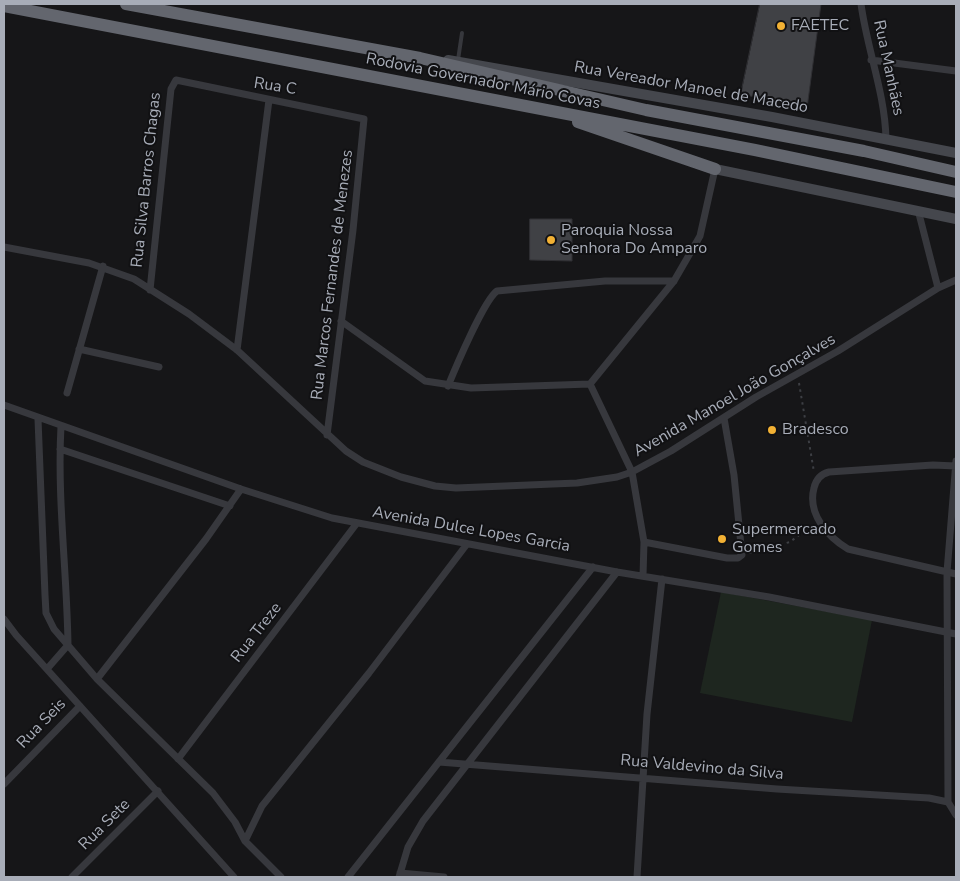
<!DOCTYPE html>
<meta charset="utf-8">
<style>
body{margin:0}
#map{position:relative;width:960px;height:881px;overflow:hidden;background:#161618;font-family:"Nunito Sans",sans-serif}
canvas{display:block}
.frame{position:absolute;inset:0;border:5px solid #a8adb8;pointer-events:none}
</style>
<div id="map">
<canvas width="960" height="881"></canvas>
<div class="frame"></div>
</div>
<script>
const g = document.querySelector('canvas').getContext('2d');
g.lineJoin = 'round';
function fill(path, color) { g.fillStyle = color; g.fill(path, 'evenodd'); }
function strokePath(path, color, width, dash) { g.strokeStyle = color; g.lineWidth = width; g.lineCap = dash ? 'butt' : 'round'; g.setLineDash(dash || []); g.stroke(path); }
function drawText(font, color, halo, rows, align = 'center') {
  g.font = font + ' "Nunito Sans",sans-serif'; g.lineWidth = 4; g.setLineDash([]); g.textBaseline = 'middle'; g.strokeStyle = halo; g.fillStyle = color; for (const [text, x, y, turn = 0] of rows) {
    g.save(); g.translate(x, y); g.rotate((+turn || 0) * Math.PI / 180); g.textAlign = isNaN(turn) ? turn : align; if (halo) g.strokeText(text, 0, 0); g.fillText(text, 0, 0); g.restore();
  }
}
fill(new Path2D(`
 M721 592 872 620 852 722 700 693Z`), '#1e261f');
const building = new Path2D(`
 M760 4H821L807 108 741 94Z
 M530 219H572V261L530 260Z`);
fill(building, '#404145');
strokePath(building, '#303034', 1);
strokePath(new Path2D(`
 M799 383 814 472
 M749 553 790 542 812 525`), '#3d3f44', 2, [2.5, 4]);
strokePath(new Path2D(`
 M458 60 462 33`), '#37383d', 4);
strokePath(new Path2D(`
 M861 4C867 49 885 93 886 139
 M871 60 956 71
 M918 210 938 288
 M4 247 89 263 134 279 189 314 237 350 346 451 363 462 401 477 435 486 456 488 577 483 617 477 632 472 671 451 756 397 838 351 938 288 956 280
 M150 290 171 89 176 80 364 119 353 230 327 435
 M341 321 425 381 471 388 590 384
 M79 349 159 367
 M237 350 269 100
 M590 384 674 281 700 236 715 169
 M590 384 632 472 644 542 643 576
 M448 386C455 369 484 300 497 291L605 281H674
 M67 393 103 266
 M4 405 241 489 332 518 617 572 769 597 956 634
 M38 419 45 595 46 613 54 629 97 679 213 793 235 822 245 841 281 877
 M60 449 230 506
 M956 466 933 465 829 472C821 474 816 479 814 488 807 514 828 537 848 549L956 574
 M644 542 727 558H738L742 555 734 475 724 418
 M4 619 16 635 234 877
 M47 669 68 645C67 571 57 499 61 426
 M97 679 206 539 241 489
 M178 759 357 523
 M439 762 777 789 929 798 948 802 956 815
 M4 784 80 706
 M948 802 947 572 956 461
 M245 841 262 806 369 673 467 544
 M400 873 444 877
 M72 877 158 791
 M348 877 593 567
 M399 877 408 847 423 821 617 572
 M637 877 647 714 662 579`), '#37383d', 7);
strokePath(new Path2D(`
 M448 60 772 117 956 153
 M715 169 956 219`), '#45474d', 10);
strokePath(new Path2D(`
 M126 4 420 58 646 110 864 151 956 172
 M4 6 755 150 956 192
 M578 122 715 169`), '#63666e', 12);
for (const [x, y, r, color] of [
 [781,26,5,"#f2b134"],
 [551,240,5,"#f2b134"],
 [772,430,5,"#f2b134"],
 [722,539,5,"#f2b134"]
]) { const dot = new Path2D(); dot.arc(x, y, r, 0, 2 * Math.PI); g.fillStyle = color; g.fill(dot); strokePath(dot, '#111113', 2); }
drawText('16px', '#a8adb8', '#111113', [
 ["FAETEC",791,26],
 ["Paroquia Nossa",561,231],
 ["Senhora Do Amparo",561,249],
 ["Bradesco",782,430],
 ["Supermercado",732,530],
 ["Gomes",732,548]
], 'left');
drawText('16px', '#a8adb8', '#111113', [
 ["Rua Manhães",888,68,78],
 ["Rodovia Governador Mário Covas",483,82,11],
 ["Rua C",275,87,9],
 ["Rua Vereador Manoel de Macedo",691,88,10],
 ["Rua Silva Barros Chagas",147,180,-84],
 ["Rua Marcos Fernandes de Menezes",333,275,-83],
 ["Avenida Manoel João Gonçalves",735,396,-30],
 ["Avenida Dulce Lopes Garcia",471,530,10],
 ["Rua Treze",257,633,-52],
 ["Rua Seis",42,724,-46],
 ["Rua Valdevino da Silva",702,768,5],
 ["Rua Sete",105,825,-45]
]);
</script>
